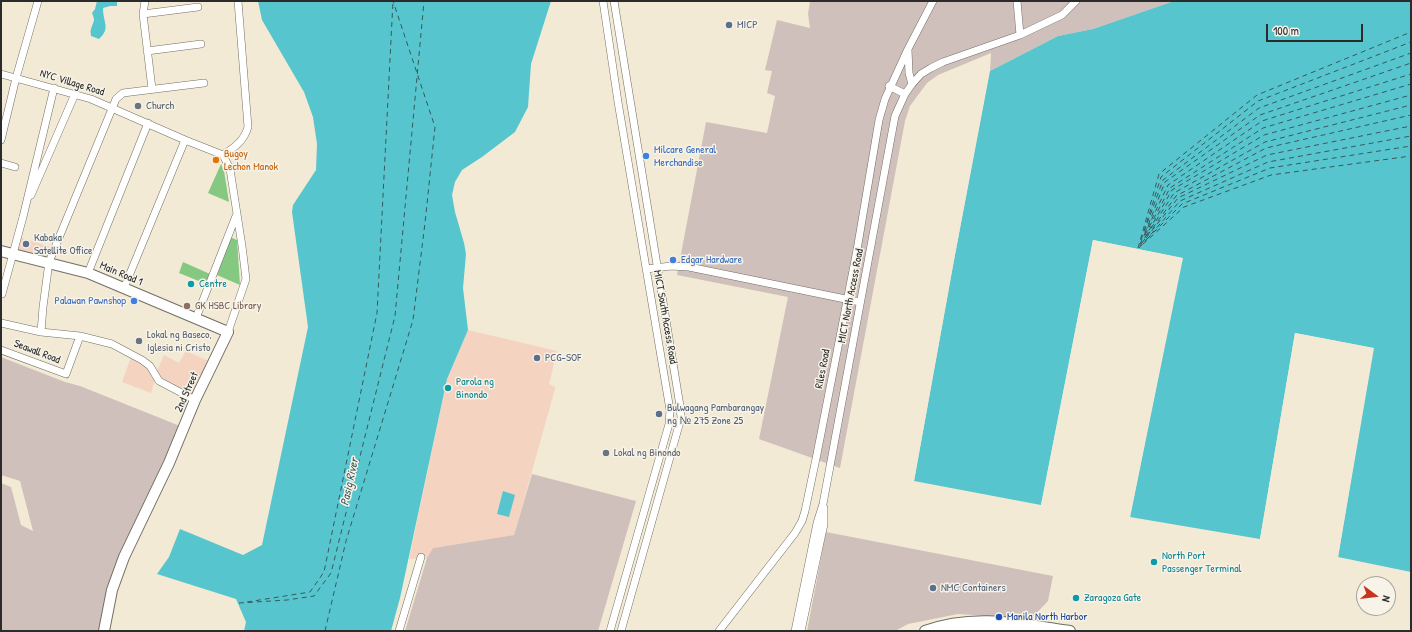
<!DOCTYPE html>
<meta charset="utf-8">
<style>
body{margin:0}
#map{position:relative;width:1412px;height:632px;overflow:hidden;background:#f2ead4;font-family:"Patrick Hand",sans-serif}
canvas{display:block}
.frame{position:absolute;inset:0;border:2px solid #2b2b2b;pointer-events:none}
.north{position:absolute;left:1356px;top:576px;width:40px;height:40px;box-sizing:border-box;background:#f7f3e8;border:1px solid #a5a39c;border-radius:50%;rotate:105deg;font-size:11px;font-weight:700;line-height:16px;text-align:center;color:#2b2b2b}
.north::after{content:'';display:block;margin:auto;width:14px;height:18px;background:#c8321e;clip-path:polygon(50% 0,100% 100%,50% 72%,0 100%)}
.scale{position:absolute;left:1266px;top:24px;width:97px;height:18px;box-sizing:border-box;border:2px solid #2b2b2b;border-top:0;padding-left:5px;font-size:12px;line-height:14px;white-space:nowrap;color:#2b2b2b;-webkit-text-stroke:3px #f7f3e8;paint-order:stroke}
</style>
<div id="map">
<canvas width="1412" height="632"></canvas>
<div class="frame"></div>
<div class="north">N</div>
<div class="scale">100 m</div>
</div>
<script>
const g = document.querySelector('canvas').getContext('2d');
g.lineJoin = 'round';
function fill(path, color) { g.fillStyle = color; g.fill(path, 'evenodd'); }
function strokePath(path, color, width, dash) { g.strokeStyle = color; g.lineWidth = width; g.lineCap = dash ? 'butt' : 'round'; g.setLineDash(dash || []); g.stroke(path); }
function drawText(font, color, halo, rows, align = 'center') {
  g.font = font + ' "Patrick Hand",sans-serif'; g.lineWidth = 3; g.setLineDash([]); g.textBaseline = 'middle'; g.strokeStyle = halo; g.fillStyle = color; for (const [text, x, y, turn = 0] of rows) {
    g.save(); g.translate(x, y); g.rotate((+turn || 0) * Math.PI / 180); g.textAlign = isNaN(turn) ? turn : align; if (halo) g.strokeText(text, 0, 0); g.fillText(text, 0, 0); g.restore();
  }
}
fill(new Path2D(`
 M19 237 51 247 48 258 16 249Z
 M468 330 557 351 549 384 555 387V389L514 535 433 548 427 558 409 559 447 379Z
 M186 351 211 362 193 397 165 382 157 371 164 355 179 363Z
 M131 357 146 366 156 377 151 393 122 382Z`), '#f4d3c1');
fill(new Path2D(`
 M810 1H1174L1093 29 1058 36 990 71 991 53 938 75 927 83 918 95 910 106 905 121 840 468 759 439 788 297 677 275 706 122 767 133 775 96 767 93 772 71 765 70 777 20 810 28 808 14Z
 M1 357 65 382 80 386 180 426 100 631H1V483L11 487 21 525 33 531 20 481 1 475Z
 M532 474 636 501 598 631H405L427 558 433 548 514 535Z
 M826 532 1053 576 1048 601 1031 619 958 614 908 624 895 631H807Z`), '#d0c0bc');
fill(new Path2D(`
 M221 164 224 171 229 202 208 193Z
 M230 237 237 240 240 285 217 275Z
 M183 262 210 274 206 284 179 273Z`), '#85c881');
fill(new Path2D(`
 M97 1H117V6H110L103 8C103 23 111 28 99 39L91 36C91 34 90 32 91 29 93 21 96 22 92 13L95 9Z
 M258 1H551L531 64 528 107 515 132 482 157 462 170 455 182 452 195 455 212 464 243 466 254 463 288 468 330 447 379 400 598 391 631H244L246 622 236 599 157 574 169 557 180 529 243 555 262 545 308 327 292 212 293 205 316 170 317 144 313 117 304 92 262 20Z
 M1174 1H1411V572L1338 557 1373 348 1295 333 1260 539 1130 517 1182 258 1093 240 1041 505 914 481 954 260 990 71 1058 36 1093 29Z
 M503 491 515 495 509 517 497 514Z`), '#57c5cd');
fill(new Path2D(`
 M990 68 954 260 914 481 912 482 952 260 988 70Z
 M1093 240 1183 258 1130 517 1128 516 1180 259 1094 242 1043 505H1041Z
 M1295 333 1374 348 1338 557H1336L1371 349 1297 335 1262 539H1260Z`), '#f2ead4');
strokePath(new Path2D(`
 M1144 231 1161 177 1258 101 1411 42
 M1145 233 1165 182 1260 115 1411 63
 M1145 235 1170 188 1263 128 1411 84
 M1146 236 1174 193 1265 142 1411 105
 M1146 238 1178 198 1267 155 1411 126
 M1147 239 1182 204 1270 168 1411 146
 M1141 240 1163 180 1259 108 1411 53
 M1142 243 1176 196 1266 148 1411 115
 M1140 244 1168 185 1262 121 1411 74
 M1143 244 1184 207 1271 175 1411 156
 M1140 246 1172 190 1264 135 1411 95
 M1138 248 1159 174 1257 95 1411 32
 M1139 248 1180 201 1268 162 1411 136
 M247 602 310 592 324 572 377 313 393 1
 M239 603 287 600 314 596 331 573 395 316 424 1
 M325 631 346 541 413 320 425 223 435 127 393 1`), '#38595c', 1, [5, 4]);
const street = new Path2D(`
 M145 1 143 14 152 89
 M603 1 618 102 670 410 669 424 610 631
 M614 1 680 406 681 418 621 631
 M1017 1 1020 35
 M143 14 198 7
 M908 50 909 73 912 84
 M147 51 201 44
 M1 74 91 99 185 140 223 155
 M889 86 905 94
 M1 140 16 78 38 1
 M223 155 230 169 242 246 246 279 228 332
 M223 155C235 147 244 141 248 127L238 1
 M1 163 15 167
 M31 195 75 94
 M646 269 671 266 689 267 860 302
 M88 273 148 123
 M124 288 185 140
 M2 294 23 217 54 88
 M196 318 236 216
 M1 323 41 332 80 336 112 344 142 360 150 366 159 381 195 400
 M41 332 43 307 49 262 116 99 123 93 204 83
 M1 350 66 374 80 336
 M399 631 421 557
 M719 631 795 533 802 521 805 511 817 454 857 250 879 120 885 99 908 49 933 1
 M795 631 817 523 823 504 895 116 905 94 912 84 921 74 931 68 943 62 1020 35 1062 15 1076 1
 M801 631 824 524V508`);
const secondary = new Path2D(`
 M1 251 88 273 228 332 195 400 169 463 124 557 112 590 104 631
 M925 631C974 613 1021 624 1070 631`);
const highway = new Path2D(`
 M947 631C977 625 1002 627 1033 631`);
strokePath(street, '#716e66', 8);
strokePath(secondary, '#716e66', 12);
strokePath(highway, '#716e66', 14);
strokePath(street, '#fff', 7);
strokePath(secondary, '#fff', 10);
strokePath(highway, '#fff', 13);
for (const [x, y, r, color] of [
 [729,25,4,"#5c6f8a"],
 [138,106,4,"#6b7280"],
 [646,156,4,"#3f7fe0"],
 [216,160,4,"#e8710a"],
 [26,244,4,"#5c6f8a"],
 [673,260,4,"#3f7fe0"],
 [191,284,4,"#0f9aa8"],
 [134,301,4,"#3f7fe0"],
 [187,306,4,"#8d6e63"],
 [139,341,4,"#6b7280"],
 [537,358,4,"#5c6f8a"],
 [448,388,4,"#0f9aa8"],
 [659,414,4,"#5c6f8a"],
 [606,453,4,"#6b7280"],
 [1154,562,4,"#0f9aa8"],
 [933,588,4,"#5c6f8a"],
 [1076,598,4,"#0f9aa8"],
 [999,617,4,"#1a4fb4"]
]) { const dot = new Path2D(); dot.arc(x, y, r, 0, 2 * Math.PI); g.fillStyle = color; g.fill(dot); strokePath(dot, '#f7f3e8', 1.5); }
drawText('11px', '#4e5e75', '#f7f3e8', [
 ["MICP",737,25],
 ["Kabaka",34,238],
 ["Satellite Office",34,251],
 ["PCG-SOF",545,358],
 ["Bulwagang Pambarangay",667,408],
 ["ng № 275 Zone 25",667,421],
 ["NMC Containers",941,588]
], 'left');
drawText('11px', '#2b2b2b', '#f7f3e8', [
 ["NYC Village Road",72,83,17],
 ["Main Road 1",121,274,23],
 ["MICT North Access Road",851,296,-79],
 ["MICT South Access Road",665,317,80],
 ["Seawall Road",37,352,21],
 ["Riles Road",823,369,-79],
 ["2nd Street",187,392,-66]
]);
drawText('11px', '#5b616d', '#f7f3e8', [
 ["Church",146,106],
 ["Lokal ng Baseco,",147,335],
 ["Iglesia ni Cristo",147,348],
 ["Lokal ng Binondo",614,453]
], 'left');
drawText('11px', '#366cbe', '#f7f3e8', [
 ["Milcare General",654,150],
 ["Merchandise",654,163],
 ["Edgar Hardware",681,260],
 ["Palawan Pawnshop",126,301,"right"]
], 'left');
drawText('11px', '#c56008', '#f7f3e8', [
 ["Bugoy",224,154],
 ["Lechon Manok",224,167]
], 'left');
drawText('11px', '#0d838f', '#f7f3e8', [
 ["Centre",199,284],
 ["Parola ng",456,382],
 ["Binondo",456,395],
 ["North Port",1162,556],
 ["Passenger Terminal",1162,569],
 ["Zaragoza Gate",1084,598]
], 'left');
drawText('11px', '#785e54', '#f7f3e8', [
 ["GK HSBC Library",195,306]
], 'left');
drawText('11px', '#164399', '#f7f3e8', [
 ["Manila North Harbor",1007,617]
], 'left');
drawText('italic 12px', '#38595c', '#f7f3e8', [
 ["Pasig River",350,482,-78]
]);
</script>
